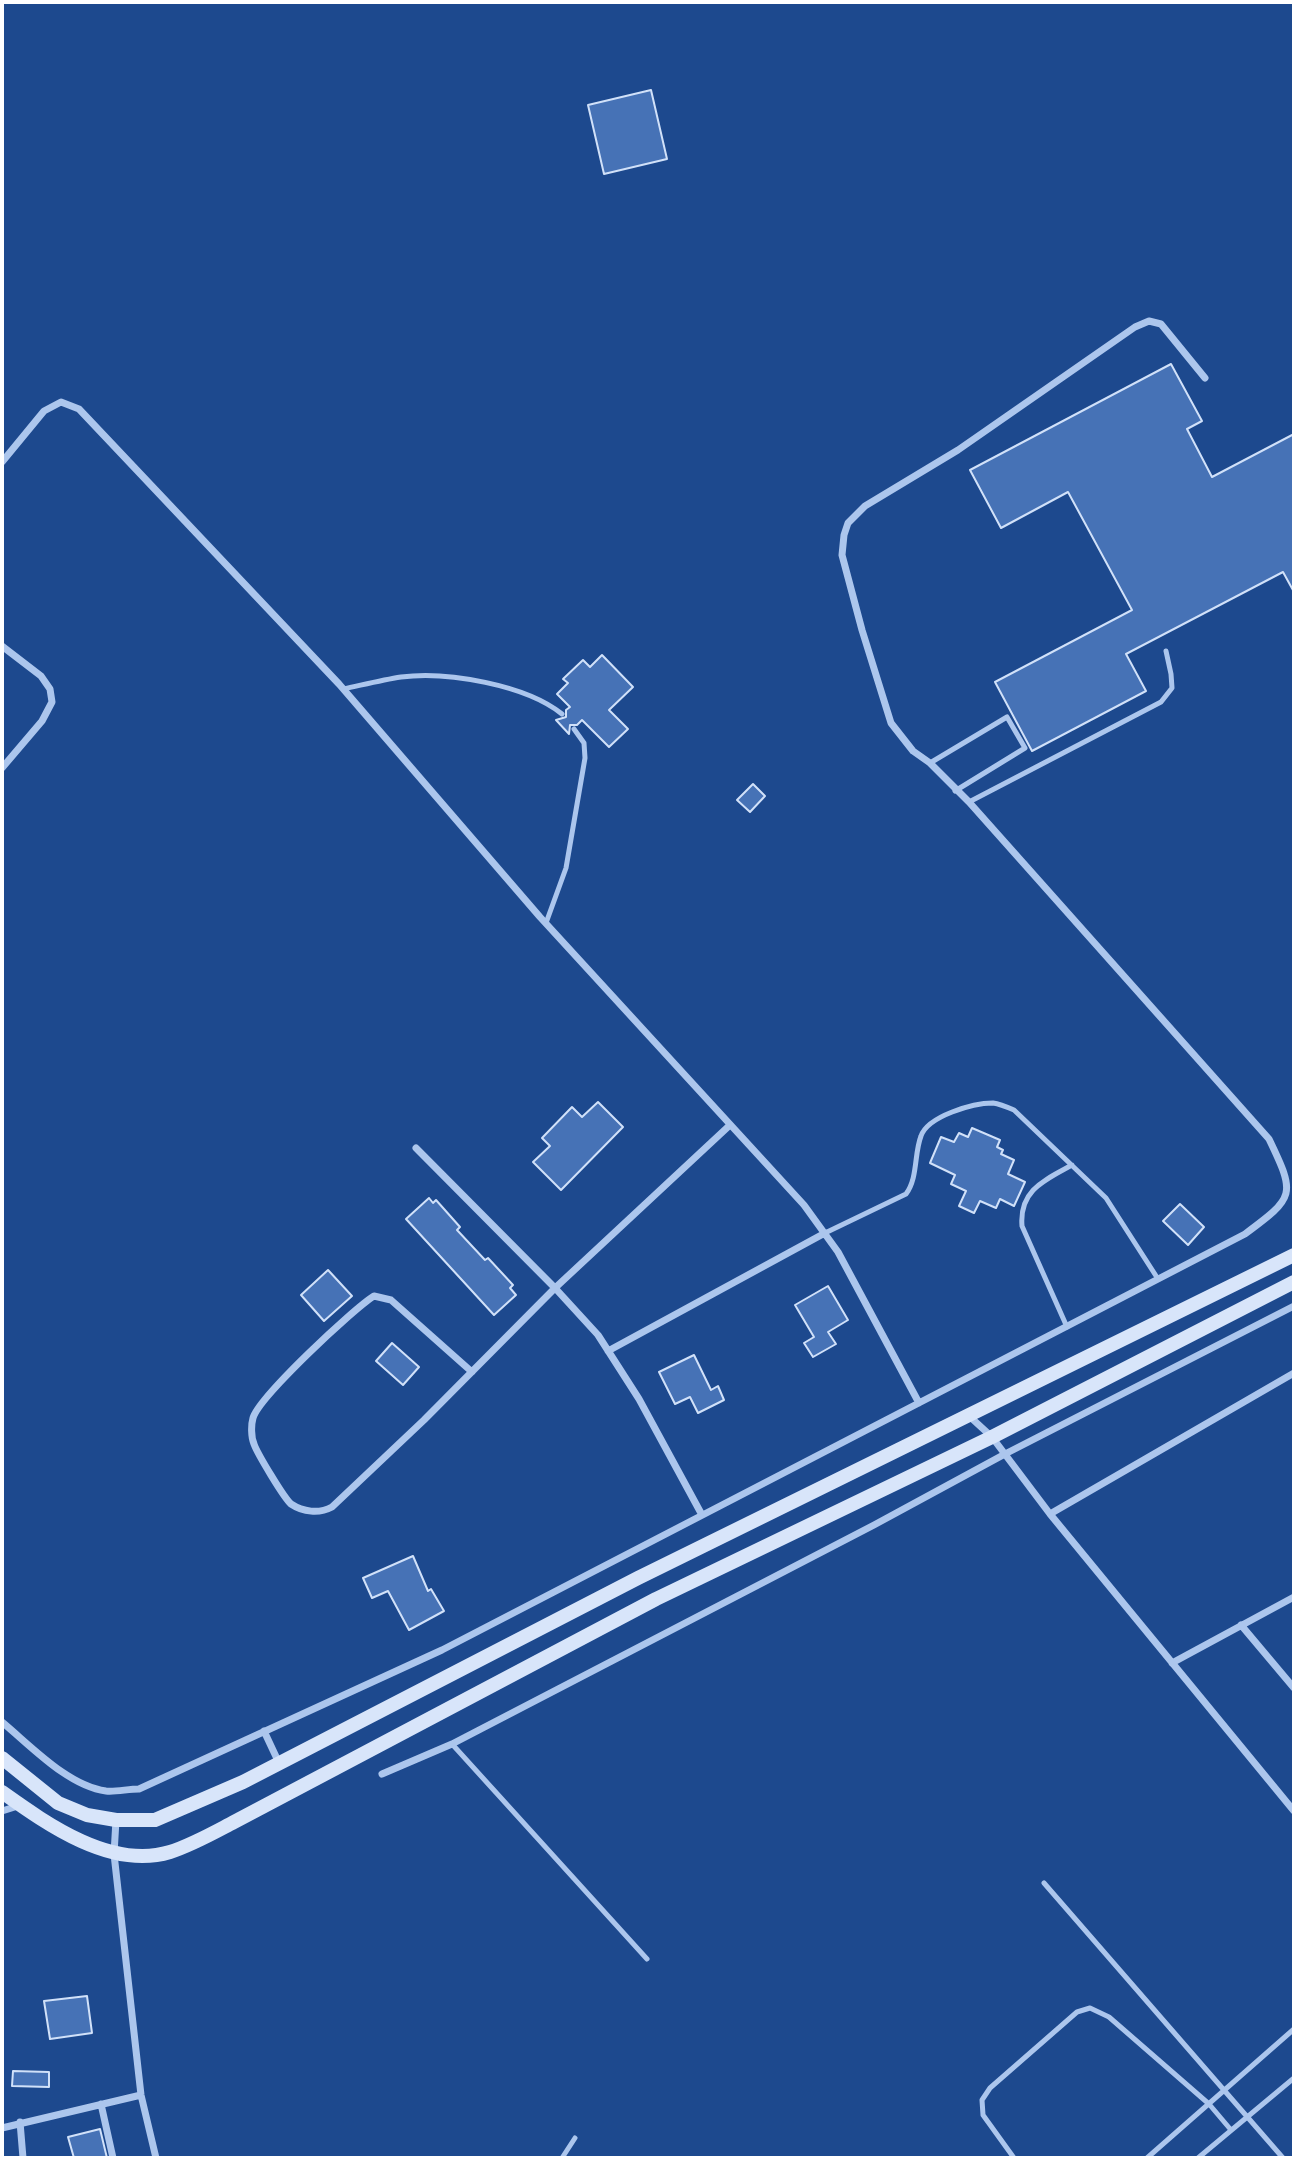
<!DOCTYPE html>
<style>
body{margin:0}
#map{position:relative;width:1296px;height:2160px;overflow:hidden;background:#1d498e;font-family:"Alegreya Sans",sans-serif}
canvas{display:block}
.frame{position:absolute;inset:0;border:4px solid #fff;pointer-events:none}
</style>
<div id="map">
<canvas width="1296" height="2160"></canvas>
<div class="frame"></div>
</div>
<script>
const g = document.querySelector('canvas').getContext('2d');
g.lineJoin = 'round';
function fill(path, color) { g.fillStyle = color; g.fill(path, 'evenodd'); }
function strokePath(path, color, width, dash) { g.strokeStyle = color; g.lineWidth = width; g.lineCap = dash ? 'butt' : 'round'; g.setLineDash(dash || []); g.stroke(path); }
const building = new Path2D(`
 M651 90 667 159 604 174 588 105Z
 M1171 364 1202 421 1187 429 1212 477 1294 434V592L1283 572 1126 654 1146 691 1032 751 995 682 1132 610 1068 492 1001 528 970 470Z
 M602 655 633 687 609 710 628 729 609 747 582 720 577 725H570L569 734 556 720 566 717V710L570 707 557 694 568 683 563 679 583 660 590 667Z
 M753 784 765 796 750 812 737 800Z
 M598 1102 623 1127 561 1190 533 1162 550 1146 542 1138 572 1107 582 1117Z
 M972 1128 1000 1140 997 1147 1003 1150 1001 1154 1014 1160 1008 1174 1025 1182 1014 1206 1000 1199 996 1208 980 1201 974 1213 959 1206 966 1191 951 1184 955 1175 930 1163 941 1137 954 1142 959 1133 968 1137Z
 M429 1198 433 1203 436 1200 460 1227 457 1230 485 1260 488 1258 513 1285 510 1288 516 1295 494 1315 406 1219Z
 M1180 1204 1204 1227 1188 1245 1163 1221Z
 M328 1270 352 1296 324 1321 301 1295Z
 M828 1286 848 1320 828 1332 836 1344 813 1357 804 1343 814 1337 795 1305Z
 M392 1343 419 1367 403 1385 376 1361Z
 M694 1355 711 1390 718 1386 724 1400 698 1413 690 1397 675 1404 659 1372Z
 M413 1556 428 1591 431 1589 444 1611 409 1630 388 1591 372 1598 363 1578Z
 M87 1996 92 2033 50 2039 44 2001Z
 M13 2071 49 2072V2087L12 2086Z
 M100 2129 107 2158H74L68 2137Z`);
fill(building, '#4672b6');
strokePath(building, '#d1e1f9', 2);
strokePath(new Path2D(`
 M343 689C362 685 382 680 401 677 447 671 526 685 562 714
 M930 763 1007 717 1025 748 955 791
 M969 802 1161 702 1172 688 1171 674 1166 651
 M546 923 566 868 585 758 584 743 574 729
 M825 1233 906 1194C918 1178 914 1154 921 1136 928 1116 973 1103 993 1103 1000 1104 1007 1107 1014 1110L1106 1198 1158 1279
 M1067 1327 1022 1226C1019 1190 1045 1180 1072 1165
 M452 1744 647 1959
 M1044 1883 1283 2158
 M562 2158 575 2138
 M1014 2158 983 2115 982 2100 990 2088 1077 2012 1090 2008 1109 2017 1209 2104 1231 2130
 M1147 2158 1294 2029
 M1198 2158 1294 2078`), '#acc6ed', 5);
strokePath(new Path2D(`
 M2 462 44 411 61 402 79 409 339 684 540 917 804 1205 838 1252 919 1403
 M2 646 41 676 50 689 52 702 42 721 2 768
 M416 1148 555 1288 598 1335 639 1399 702 1515
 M608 1351 825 1233
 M472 1372 391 1300 374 1296C353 1309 259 1397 253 1418 251 1425 251 1437 254 1444 257 1453 284 1498 291 1504 303 1512 319 1514 332 1507L424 1420 555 1288 730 1125
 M968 1415 992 1437 1050 1514 1294 1811
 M1050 1514 1294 1373
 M1241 1625 1294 1688
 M1172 1663 1294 1597
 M2 1722C31 1746 68 1786 106 1791 116 1792 128 1789 139 1789L442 1650 1245 1234C1295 1197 1296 1195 1269 1139L969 802 930 763 913 751 891 723 862 630 842 555 844 535 848 523 865 506 958 450 1135 327 1149 321 1161 324 1205 378
 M264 1731 279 1763
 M382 1774 452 1744 874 1525 1005 1454 1294 1306
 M2 1811 21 1805
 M116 1820 114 1854 141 2095 156 2158
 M101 2104 113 2158
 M20 2122 23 2158
 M2 2128 141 2095`), '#acc6ed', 7);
strokePath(new Path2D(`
 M2 1758 58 1803 87 1815 116 1820H155L243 1782 638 1578 1294 1255
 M2 1792C47 1824 111 1870 170 1852 192 1845 213 1833 234 1822L656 1599 992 1437 1294 1282`), '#d8e5fa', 14);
</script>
